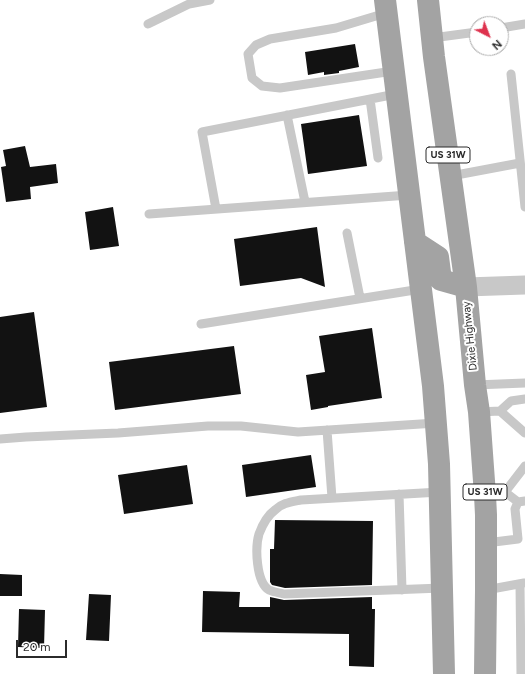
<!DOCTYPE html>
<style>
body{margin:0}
#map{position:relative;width:525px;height:674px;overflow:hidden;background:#fff;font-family:Figtree,sans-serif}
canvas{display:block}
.north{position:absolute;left:469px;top:16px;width:40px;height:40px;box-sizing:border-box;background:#fff;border:1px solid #aaa;border-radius:50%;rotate:138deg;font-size:11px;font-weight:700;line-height:16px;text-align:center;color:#2b2b2b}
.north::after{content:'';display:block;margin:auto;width:14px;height:18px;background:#de324e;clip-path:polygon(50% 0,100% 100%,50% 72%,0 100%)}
.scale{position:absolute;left:16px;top:640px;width:51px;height:18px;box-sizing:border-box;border:2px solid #2b2b2b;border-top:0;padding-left:5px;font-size:12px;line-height:14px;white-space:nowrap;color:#2b2b2b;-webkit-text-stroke:3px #fff;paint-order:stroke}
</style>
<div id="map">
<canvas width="525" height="674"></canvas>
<div class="north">N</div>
<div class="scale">20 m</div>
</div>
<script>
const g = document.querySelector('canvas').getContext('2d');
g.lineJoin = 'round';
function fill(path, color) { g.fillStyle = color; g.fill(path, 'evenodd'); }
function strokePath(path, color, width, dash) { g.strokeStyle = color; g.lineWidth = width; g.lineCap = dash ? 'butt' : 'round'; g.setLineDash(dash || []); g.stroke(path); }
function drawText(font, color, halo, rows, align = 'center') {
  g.font = font + ' Figtree,sans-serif'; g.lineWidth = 4; g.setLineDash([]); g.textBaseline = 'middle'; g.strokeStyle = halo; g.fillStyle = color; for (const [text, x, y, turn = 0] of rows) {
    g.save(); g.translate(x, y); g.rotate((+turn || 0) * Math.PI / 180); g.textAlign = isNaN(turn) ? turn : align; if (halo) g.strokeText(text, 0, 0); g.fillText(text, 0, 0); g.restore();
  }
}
fill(new Path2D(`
 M355 44 359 67 339 71V73L324 75V72L308 75 305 52Z
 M359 115 367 166 308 174 301 124Z
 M25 146 30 167 56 164 58 183 30 187 31 199 6 202 1 167 6 166 3 150Z
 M113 207 119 246 90 250 85 212Z
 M317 227 325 287 301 278 240 286 234 239Z
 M34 312 47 407 0 413V317Z
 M372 328 382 398 328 406V407L311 410 306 375 325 372 319 336Z
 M234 346 241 394 115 410 109 362Z
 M311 455 316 487 246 497 242 465Z
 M187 465 193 504 124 514 118 475Z
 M275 520 373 521 372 585 285 588 272 585 270 582V549H274Z
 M0 574 22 575V596H0Z
 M203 591 240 592 239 607H270V597L284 600 372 597V609H375L374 667 349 666V634L202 632Z
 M89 594 111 595 109 641 86 640Z
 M19 609 45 610 44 648 18 647Z`), '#121212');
strokePath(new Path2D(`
 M386 13 336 28 270 39 256 45 248 54 252 78 262 86 280 88 393 71
 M148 24 189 4 210 0
 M501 28 525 24
 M432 38 477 32
 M511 74 525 207
 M370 99 378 158
 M287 115 305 202
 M451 176 520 163
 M216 209 202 132 396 94
 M149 214 409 195
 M347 233 360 298
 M201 324 421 289
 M475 385 525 383
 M500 411 525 433
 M479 412 500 411 511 401 525 399
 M327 430 332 498
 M0 439 26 437 71 435 118 433 208 426H241L298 432 436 423
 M440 492 301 500C291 502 282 503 275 510 268 515 262 526 259 534 255 547 256 582 269 590 273 592 280 593 284 594L442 588
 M505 492 525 466
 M399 494 402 590
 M485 495 505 492 518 502 525 501
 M486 543 518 539 515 509 518 502
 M520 584 521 674
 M486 590 524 583`), '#c8c8c8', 9);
strokePath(new Path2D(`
 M466 287 525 285`), '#c8c8c8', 19);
strokePath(new Path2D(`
 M385 0 433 386 439 464 444 674
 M428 0 434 57 466 287 475 385 479 412 485 495 486 515V590L485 674
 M415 242 438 257 441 280 466 287`), '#a3a3a3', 22);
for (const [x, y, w] of [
 [448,155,44],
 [485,492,44]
]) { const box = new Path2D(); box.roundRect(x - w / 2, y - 8, w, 16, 3); g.fillStyle = '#fff'; g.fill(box); strokePath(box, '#2b2b2b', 1); }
drawText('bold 10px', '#2b2b2b', null, [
 ["US 31W",448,155],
 ["US 31W",485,492]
]);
drawText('11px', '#2b2b2b', '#fff', [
 ["Dixie Highway",470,336,-96]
]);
</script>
